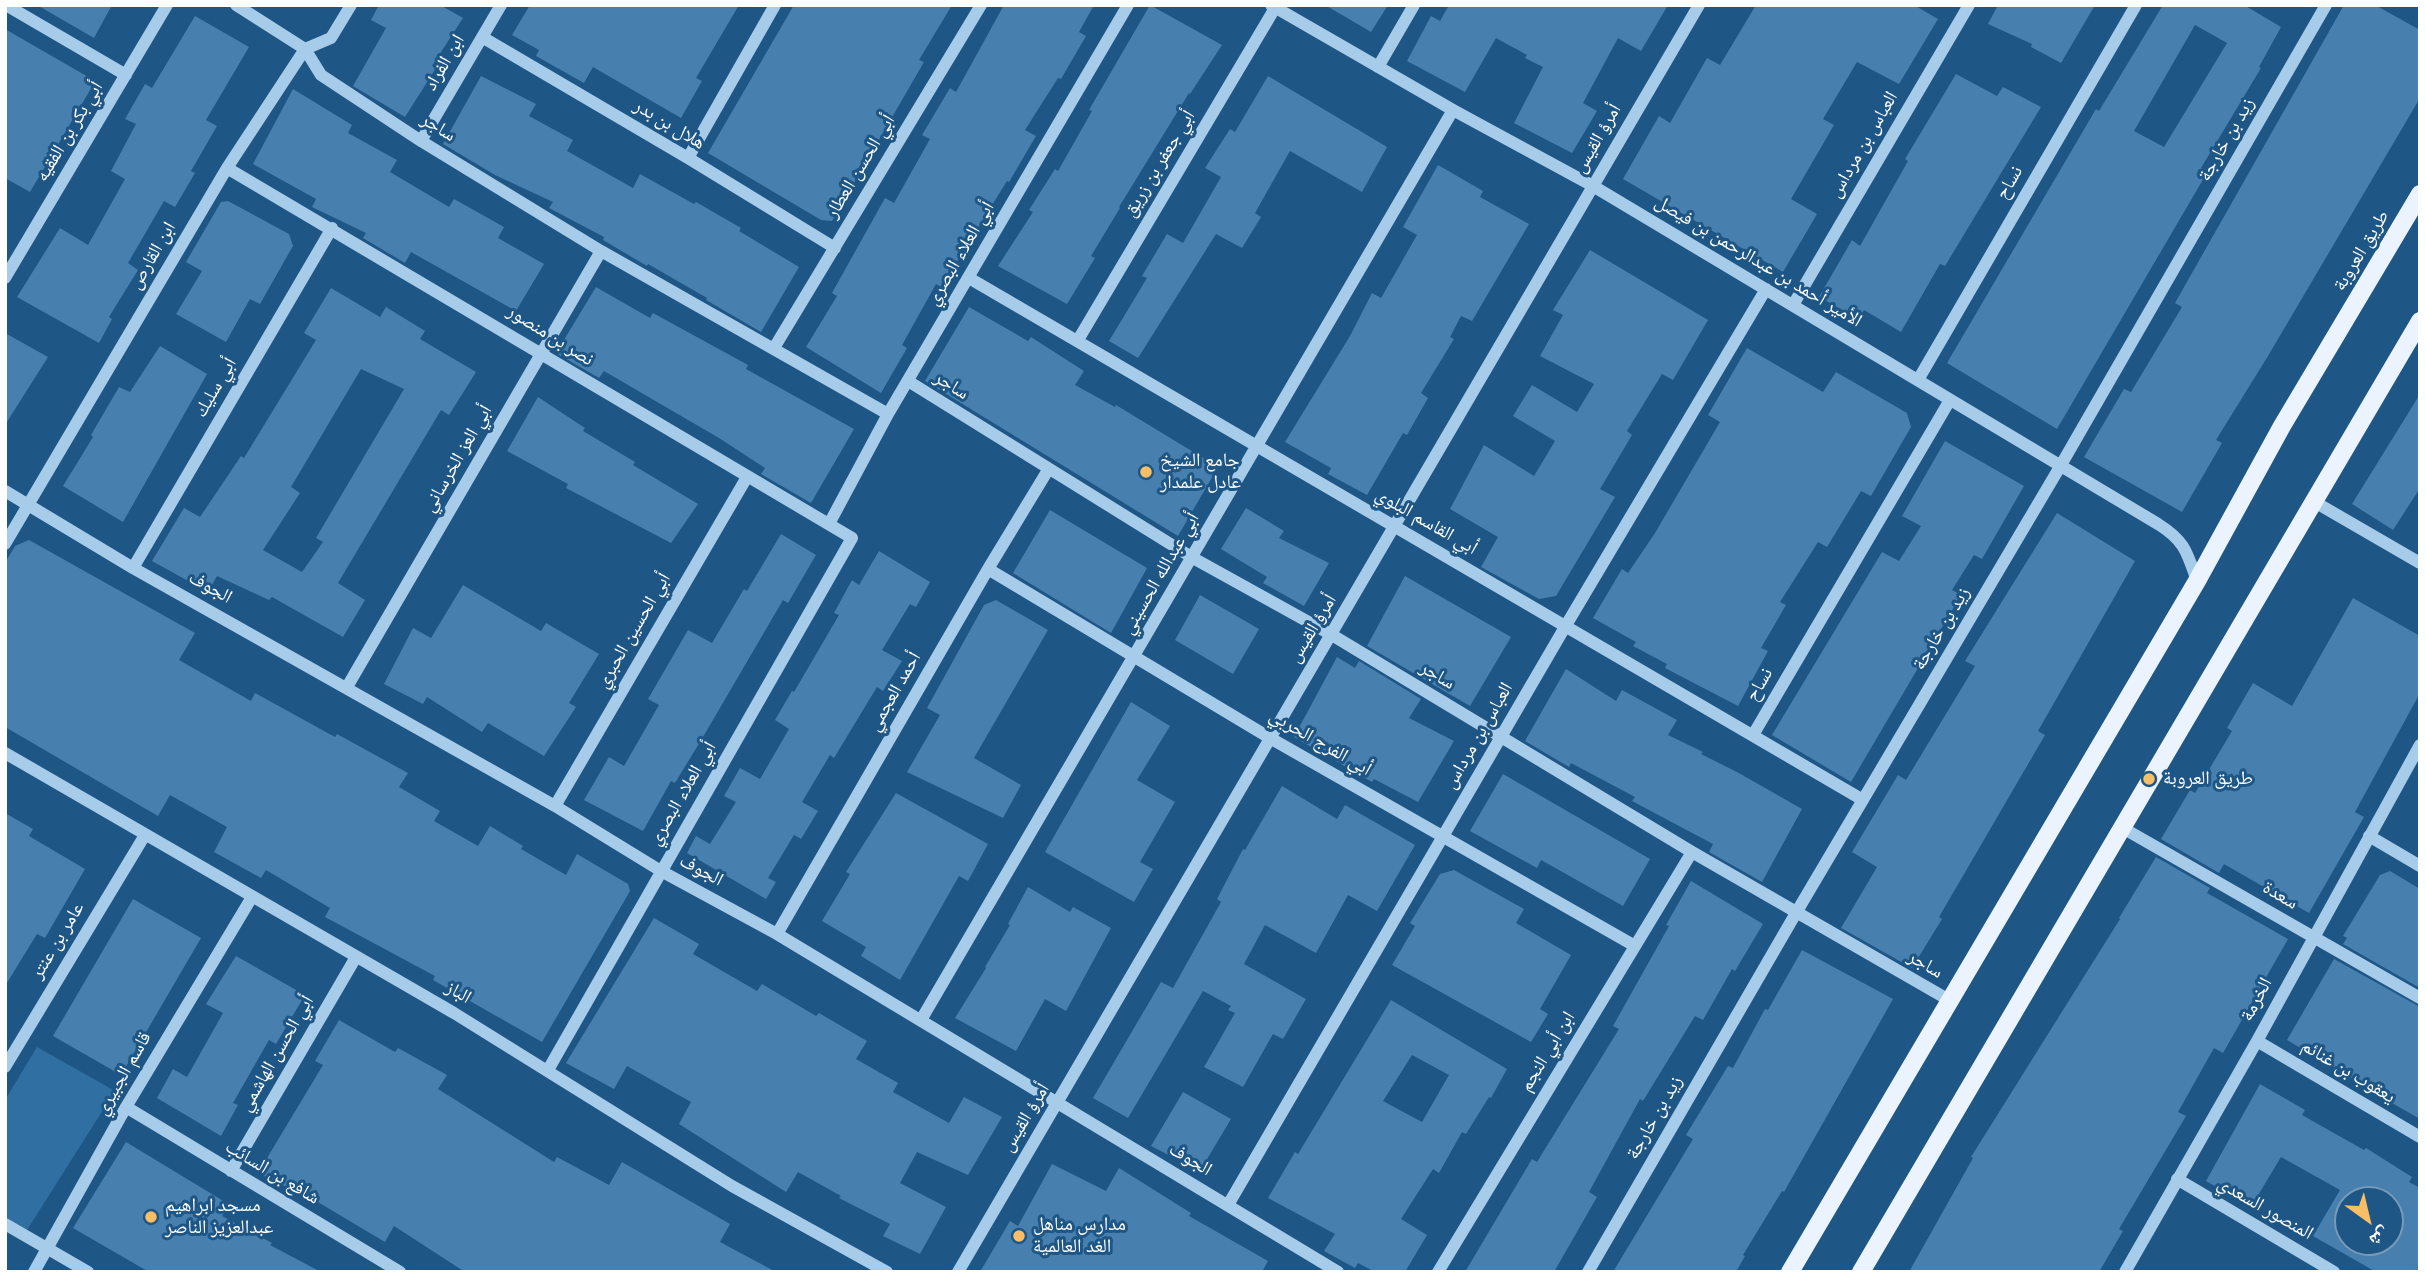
<!DOCTYPE html>
<meta charset="utf-8">
<style>
body{margin:0}
#map{position:relative;width:2425px;height:1277px;overflow:hidden;background:#1e5686;font-family:"Roboto Condensed","Noto Naskh Arabic",sans-serif}
canvas{display:block}
.frame{position:absolute;inset:0;border:7px solid #fff;pointer-events:none}
.north{position:absolute;left:2334px;top:1186px;width:70px;height:70px;box-sizing:border-box;background:#1e5686;border:2px solid #789ab6;border-radius:50%;rotate:146deg;font-size:19px;font-weight:700;line-height:28px;text-align:center;color:#fff}
.north::after{content:'';display:block;margin:auto;width:24px;height:32px;background:#f9bf66;clip-path:polygon(50% 0,100% 100%,50% 72%,0 100%)}
</style>
<div id="map">
<canvas width="2425" height="1277"></canvas>
<div class="frame"></div>
<div class="north">ش</div>
</div>
<script>
const g = document.querySelector('canvas').getContext('2d');
g.lineJoin = 'round';
function fill(path, color) { g.fillStyle = color; g.fill(path, 'evenodd'); }
function strokePath(path, color, width, dash) { g.strokeStyle = color; g.lineWidth = width; g.lineCap = dash ? 'butt' : 'round'; g.setLineDash(dash || []); g.stroke(path); }
function drawText(font, color, halo, rows, align = 'center') {
  g.font = font + ' "Roboto Condensed","Noto Naskh Arabic",sans-serif'; g.lineWidth = 6; g.setLineDash([]); g.textBaseline = 'middle'; g.strokeStyle = halo; g.fillStyle = color; for (const [text, x, y, turn = 0] of rows) {
    g.save(); g.translate(x, y); g.rotate((+turn || 0) * Math.PI / 180); g.textAlign = isNaN(turn) ? turn : align; if (halo) g.strokeText(text, 0, 0); g.fillText(text, 0, 0); g.restore();
  }
}
fill(new Path2D(`
 M37 1047 115 1091 27 1230 5 1217V1100Z`), '#2f6fa2');
fill(new Path2D(`
 M37 5H112L94 38Z
 M379 5H440L463 18 432 66 436 68 405 117 353 86 386 28 371 20Z
 M530 5H739L696 78 702 81 681 118 593 67 584 83 536 56 539 50 512 35Z
 M794 5H952L919 60 924 62 832 221 821 220 708 153Z
 M1004 5H1094L1079 32 1086 36 1061 79 1058 78 1025 130 1036 136 1009 182 1007 181 941 287 936 284 902 345 907 348 881 393 806 347 837 296 832 293 885 198 894 203 930 139 922 135 950 88 956 92Z
 M1150 5 1222 45 1190 94 1189 93 1119 207 1120 208 1091 256 1095 258 1067 304 998 266 1033 212 1029 210 1055 169 1058 171 1092 111 1089 110Z
 M1325 5H1388L1371 32Z
 M1449 5H1668L1641 51 1618 38 1583 103 1597 111 1572 153 1514 123 1543 67 1525 58 1527 55 1496 38 1465 92 1407 61 1431 16 1440 21Z
 M1756 5H1914L1938 19 1899 84 1857 62 1823 119 1834 125 1791 199 1817 214 1783 272 1623 179 1659 116 1670 123 1707 58 1720 65Z
 M1998 5H2095L2061 63 2031 47 2032 44 1988 24Z
 M2163 5H2244L2281 27 2259 67 2261 68 2201 168 2208 171 2057 429 1947 363 2096 109 2099 111ZM2195 25 2227 43 2164 147 2134 131Z
 M2344 5H2375L2420 30V98L2268 356 2216 440 2222 443 2182 512 2084 457 2124 389 2131 392 2182 307 2175 303Z
 M195 16 249 47 206 120 217 126 191 171 195 173 175 207 164 201 128 263 138 270 109 317 112 319 99 343 17 297 60 228 88 245 125 179 111 171 136 124 125 119 145 84 152 88Z
 M5 29 90 78 93 85 30 192 5 178Z
 M1956 74 1997 96 2003 87 2041 107 1945 266 1940 264 1901 332 1864 310 1859 319 1819 297 1852 240 1860 246 1908 161 1905 159Z
 M481 76 536 104 529 116 573 140 567 151 633 188 640 174 694 204 696 202 741 228 739 231 799 267 761 332 706 300 707 298 648 264 647 266 603 240 604 237 549 208 553 202 495 175 443 144Z
 M1268 76 1387 147 1362 192 1290 151 1255 213 1261 217 1242 248 1216 234 1138 358 1109 341 1147 278 1142 276 1167 234 1183 243 1221 177 1205 168 1230 129 1235 132Z
 M293 89 352 125 348 133 397 160 390 172 449 207 454 199 504 227 498 238 544 264 516 311 411 252 405 263 363 238 366 233 312 207 316 199 253 164Z
 M1438 165 1483 191 1480 197 1529 224 1472 321 1461 316 1450 337 1454 339 1421 393 1428 398 1407 435 1403 433 1367 495 1328 474 1331 468 1285 442 1350 336 1372 293 1381 298 1417 235 1403 227Z
 M228 201 289 234 293 246 260 304 250 299 226 342 176 314 202 271 186 262 221 202Z
 M1590 250 1708 320 1673 380 1662 374 1627 431 1632 435 1600 489 1615 497 1556 596 1539 599 1481 567 1498 537 1450 509 1484 445 1534 476 1555 441 1513 416 1532 385 1577 412 1594 384 1540 356 1563 315 1553 310Z
 M596 287 650 318 653 313 748 365 746 369 854 429 811 503 761 474 765 468 719 438 604 371 599 378 556 353Z
 M331 288 380 317 386 307 425 331 420 339 476 372 449 415 441 410 338 583 365 600 343 637 272 597 269 600 217 576 208 592 152 561 184 508 200 517 241 456 244 458 316 340 304 333ZM361 369 404 389 316 538 323 542 302 572 263 550 300 493 291 487Z
 M969 307 1028 341 1031 337 1084 371 1075 385 1115 407 1116 405 1218 467 1178 536 925 381Z
 M5 333 48 357 5 425Z
 M160 346 207 374 123 522 63 486 93 437 91 435 119 387 130 392Z
 M1747 348 1823 392 1836 372 1907 413 1911 427 1871 496 1861 491 1827 547 1818 542 1780 602 1786 605 1761 648 1768 651 1738 706 1665 668 1667 664 1633 646 1636 642 1593 618 1622 569 1628 573 1655 533 1720 422 1708 415Z
 M2420 394V488L2393 530 2352 504Z
 M538 397 585 428 583 431 635 462 633 465 698 504 671 543 566 488 568 484 507 451Z
 M1945 441 2024 486 1982 559 1974 555 1952 590 1961 595 1851 782 1772 735 1882 552 1899 561 1921 526 1902 516Z
 M1246 508 1284 531 1279 538 1329 563 1304 606 1263 583 1267 577 1221 549Z
 M1050 510 1147 568 1111 633 1013 573Z
 M2057 513 2135 561 2038 731 2045 735 1939 917 1942 919 1912 968 1841 928 1877 867 1852 852 1898 775 1906 780 1975 666 1965 661Z
 M781 534 816 555 788 603 783 600 703 737 675 783 671 781 643 831 584 800 609 757 624 766 659 705 648 699 688 630 712 643 744 589 747 591Z
 M29 540 195 633 179 660 251 701 255 693 335 737 337 734 408 773 399 787 440 811 434 821 478 846 490 826 523 846 521 849 566 875 577 854 628 884 630 891 542 1042 433 980 435 976 325 917 330 908 266 870 261 878 214 852 227 827 170 795 158 816 5 727V563L15 546Z
 M879 551 930 582 916 607 910 604 882 650 902 661 883 691 877 687 834 758 830 755 802 802 818 811 801 839 794 835 768 878 776 882 766 899 687 853 696 836 710 844 736 802 724 796 740 768 760 779 789 729 775 720 792 691 794 692 839 615 834 613 852 580 859 585Z
 M1405 576 1511 637 1470 706 1367 646Z
 M463 585 541 631 546 623 599 654 569 703 576 707 544 756 488 723 482 732 427 697 423 704 384 684 413 628 431 638Z
 M1200 595 1259 629 1233 674 1175 640Z
 M2353 598 2420 636V693L2355 812 2364 817 2309 913 2224 864 2219 873 2161 839 2190 790 2195 793 2232 731 2227 728 2253 683 2292 706Z
 M996 600 1048 630 974 758 1021 785 1003 818 907 772 940 715 927 708 984 605Z
 M1337 657 1355 668 1359 661 1421 699 1409 718 1454 741 1418 802 1374 779 1372 782 1294 737Z
 M1566 669 1616 701 1622 690 1677 720 1668 735 1703 752 1701 754 1737 772 1802 809 1762 882 1709 852 1713 844 1632 801 1635 797 1571 763 1569 767 1525 741Z
 M1131 702 1170 726 1137 780 1175 802 1140 862 1153 869 1134 902 1045 852Z
 M1503 774 1650 859 1623 906 1541 860 1537 868 1470 831Z
 M1282 786 1337 819 1345 805 1415 845 1377 911 1348 895 1316 953 1265 925 1244 964 1306 999 1283 1039 1273 1034 1243 1087 1204 1067 1235 1013 1228 1010 1231 1006 1203 991 1128 1118 1093 1098 1161 982 1173 988 1221 902 1217 899 1243 849 1245 850Z
 M896 793 988 844 968 881 959 876 900 980 861 956 866 947 822 921 850 874 846 872Z
 M5 813 33 829 29 836 85 869 45 938 37 934 5 986Z
 M2156 857 2210 888 2207 893 2288 939 2223 1053 2214 1048 2178 1112 2186 1116 2119 1229 2123 1231 2099 1272H1909L1973 1158 1971 1157 2120 919 2119 918Z
 M1454 870 1524 909 1516 923 1571 955 1540 1009 1548 1014 1531 1042 1392 965 1415 926 1410 923 1440 874Z
 M2390 871 2420 889V988L2343 944 2347 938 2343 936 2380 875Z
 M1691 881 1763 924 1735 971 1732 969 1703 1020 1695 1016 1643 1101 1640 1099 1589 1192 1597 1197 1554 1272H1465L1532 1159 1537 1162 1619 1029 1613 1026 1669 926 1666 925Z
 M1028 887 1070 912 1073 907 1111 928 1066 1011 1045 999 1016 1051 955 1018 986 968 985 967 1010 925 1008 924Z
 M133 899 201 938 121 1075 53 1036Z
 M654 918 699 944 693 954 757 991 762 984 816 1016 819 1013 867 1041 856 1059 898 1083 893 1092 949 1123 964 1097 1002 1117 968 1175 917 1152 900 1183 946 1207 920 1254 883 1236 890 1224 839 1198 841 1196 798 1172 786 1192 679 1124 691 1102 627 1066 614 1089 566 1063Z
 M1802 950 1893 999 1784 1192 1782 1191 1743 1255 1745 1256 1736 1272H1613L1693 1139 1686 1135 1728 1066 1733 1068 1765 1009 1768 1010Z
 M236 956 305 995 276 1044 269 1040 233 1103 238 1105 221 1136 157 1098 173 1069 187 1077 223 1013 206 1004Z
 M2334 959 2420 1007V1119L2392 1103 2393 1102 2287 1040Z
 M1391 1000 1507 1069 1491 1098 1489 1097 1466 1134 1462 1132 1439 1173 1433 1169 1401 1219 1427 1235 1405 1272H1375L1358 1263 1355 1268 1324 1251 1335 1234 1268 1198 1295 1152 1298 1154ZM1412 1055 1449 1075 1422 1122 1383 1101Z
 M339 1020 395 1052 398 1048 447 1075 438 1089 554 1162 557 1157 609 1185 622 1162 730 1224 720 1242 776 1272H465L394 1226 385 1242 316 1201 258 1173 323 1065 315 1061Z
 M2260 1084 2305 1110 2302 1115 2364 1150 2366 1148 2412 1177 2409 1182 2420 1188V1272H2376L2313 1236 2340 1190 2281 1157 2251 1207 2206 1181ZM2348 1200H2390V1242H2348Z
 M1183 1092 1231 1119 1200 1171 1151 1146Z
 M126 1142 230 1205 222 1216 272 1243 270 1245 321 1272H149L73 1228Z
 M1052 1164 1106 1191 1119 1168 1191 1213 1189 1216 1268 1261 1262 1272H980L1010 1221 1018 1226Z`), '#4780ae');
strokePath(new Path2D(`
 M6 5 126 75
 M236 5 305 49 321 75 421 141 601 251 888 414
 M1271 5 1453 110 1593 186 2158 524C2185 541 2187 552 2197 581
 M482 37 688 158 835 248
 M1378 67 1414 5
 M421 141 501 5
 M688 158 775 5
 M227 168 852 538 548 1070
 M5 278 167 5
 M969 278 1863 800
 M1793 305 1969 5
 M1078 340 1275 8
 M774 348 981 5
 M1918 380 2136 5
 M908 381 1193 558 1332 635 1692 852 1949 1000
 M5 491 133 568 555 806 661 871 777 934 1338 1272
 M2313 501 2420 563
 M829 524 888 414 1128 5
 M5 544 227 168 305 49 331 38 351 5
 M133 568 332 228
 M988 569 1270 738 1635 946
 M347 687 601 251
 M1753 735 1950 400
 M5 753 454 1013 732 1186 887 1272
 M555 806 747 477
 M2121 827 2420 998
 M2369 836 2420 866
 M777 934 988 569 1048 470
 M921 1020 1453 110
 M2257 1041 2420 1137
 M5 1067 145 835
 M126 1107 400 1272
 M231 1171 356 957
 M2177 1179 2334 1272
 M1228 1205 1565 627 1766 289
 M5 1224 88 1272
 M34 1272 126 1107 252 897
 M958 1272 1699 5
 M1438 1272 1692 852
 M1588 1272 1796 913 2061 465 2326 5
 M2125 1272 2257 1041 2420 745`), '#a7ccea', 12);
strokePath(new Path2D(`
 M1790 1272 2197 581 2282 426 2420 194
 M1861 1272 2420 321`), '#ebf4fe', 18);
for (const [x, y, r, color] of [
 [1146,472,7,"#f9bf66"],
 [2149,779,7,"#f9bf66"],
 [151,1217,7,"#f9bf66"],
 [1019,1236,7,"#f9bf66"]
]) { const dot = new Path2D(); dot.arc(x, y, r, 0, 2 * Math.PI); g.fillStyle = color; g.fill(dot); strokePath(dot, '#1e5686', 2.5); }
drawText('19px', '#fff', '#1e5686', [
 ["ابن الفراد",445,63,-60],
 ["هلال بن بدر",669,125,31],
 ["ساجر",438,128,32],
 ["أبي بكر بن الفقيه",70,132,-59],
 ["أمرؤ القيس",1598,139,-60],
 ["زيد بن خارجة",2227,140,-60],
 ["العباس بن مرداس",1864,145,-60],
 ["أبي جعفر بن زريق",1160,164,-59],
 ["أبي الحسن العطار",861,167,-59],
 ["نساح",2010,183,-60],
 ["طريق العروبة",2362,251,-59],
 ["أبي العلاء البصري",961,254,-60],
 ["ابن القارص",153,256,-60],
 ["الأمير أحمد بن عبدالرحمن بن فيصل",1758,262,31],
 ["نصر بن منصور",550,336,32],
 ["ساجر",951,386,32],
 ["أبي سليك",216,388,-60],
 ["أبي العز الخرساني",458,459,-60],
 ["أبي القاسم البلوي",1426,522,30],
 ["أبي عبدالله الحسيني",1161,574,-60],
 ["الجوف",210,588,29],
 ["أمرؤ القيس",1313,629,-59],
 ["زيد بن خارجة",1942,629,-59],
 ["أبي الحسين الحبري",634,631,-60],
 ["ساجر",1437,676,31],
 ["نساح",1760,685,-60],
 ["أحمد العجمي",895,692,-60],
 ["العباس بن مرداس",1479,736,-60],
 ["أبي الفرج الحربي",1320,743,30],
 ["أبي العلاء البصري",683,794,-60],
 ["الجوف",701,871,28],
 ["سعدة",2280,896,30],
 ["عامر بن عنتر",58,941,-59],
 ["ساجر",1925,965,30],
 ["الباز",458,993,30],
 ["الخرمة",2257,1000,-62],
 ["ابن أبي النجم",1548,1052,-59],
 ["أبي الحسن الهاشمي",277,1054,-60],
 ["يعقوب بن غنائم",2348,1072,31],
 ["قاسم الجبيري",124,1074,-60],
 ["أمرؤ القيس",1026,1118,-59],
 ["زيد بن خارجة",1655,1118,-60],
 ["الجوف",1190,1160,31],
 ["شافع بن السائب",272,1173,31],
 ["المنصور السعدي",2265,1209,30]
]);
drawText('19px', '#fff', '#1e5686', [
 ["جامع الشيخ",1160,461],
 ["عادل علمدار",1160,483],
 ["طريق العروبة",2163,779],
 ["مسجد ابراهيم",165,1206],
 ["عبدالعزيز الناصر",165,1228],
 ["مدارس مناهل",1033,1225],
 ["الغد العالمية",1033,1247]
], 'left');
</script>
